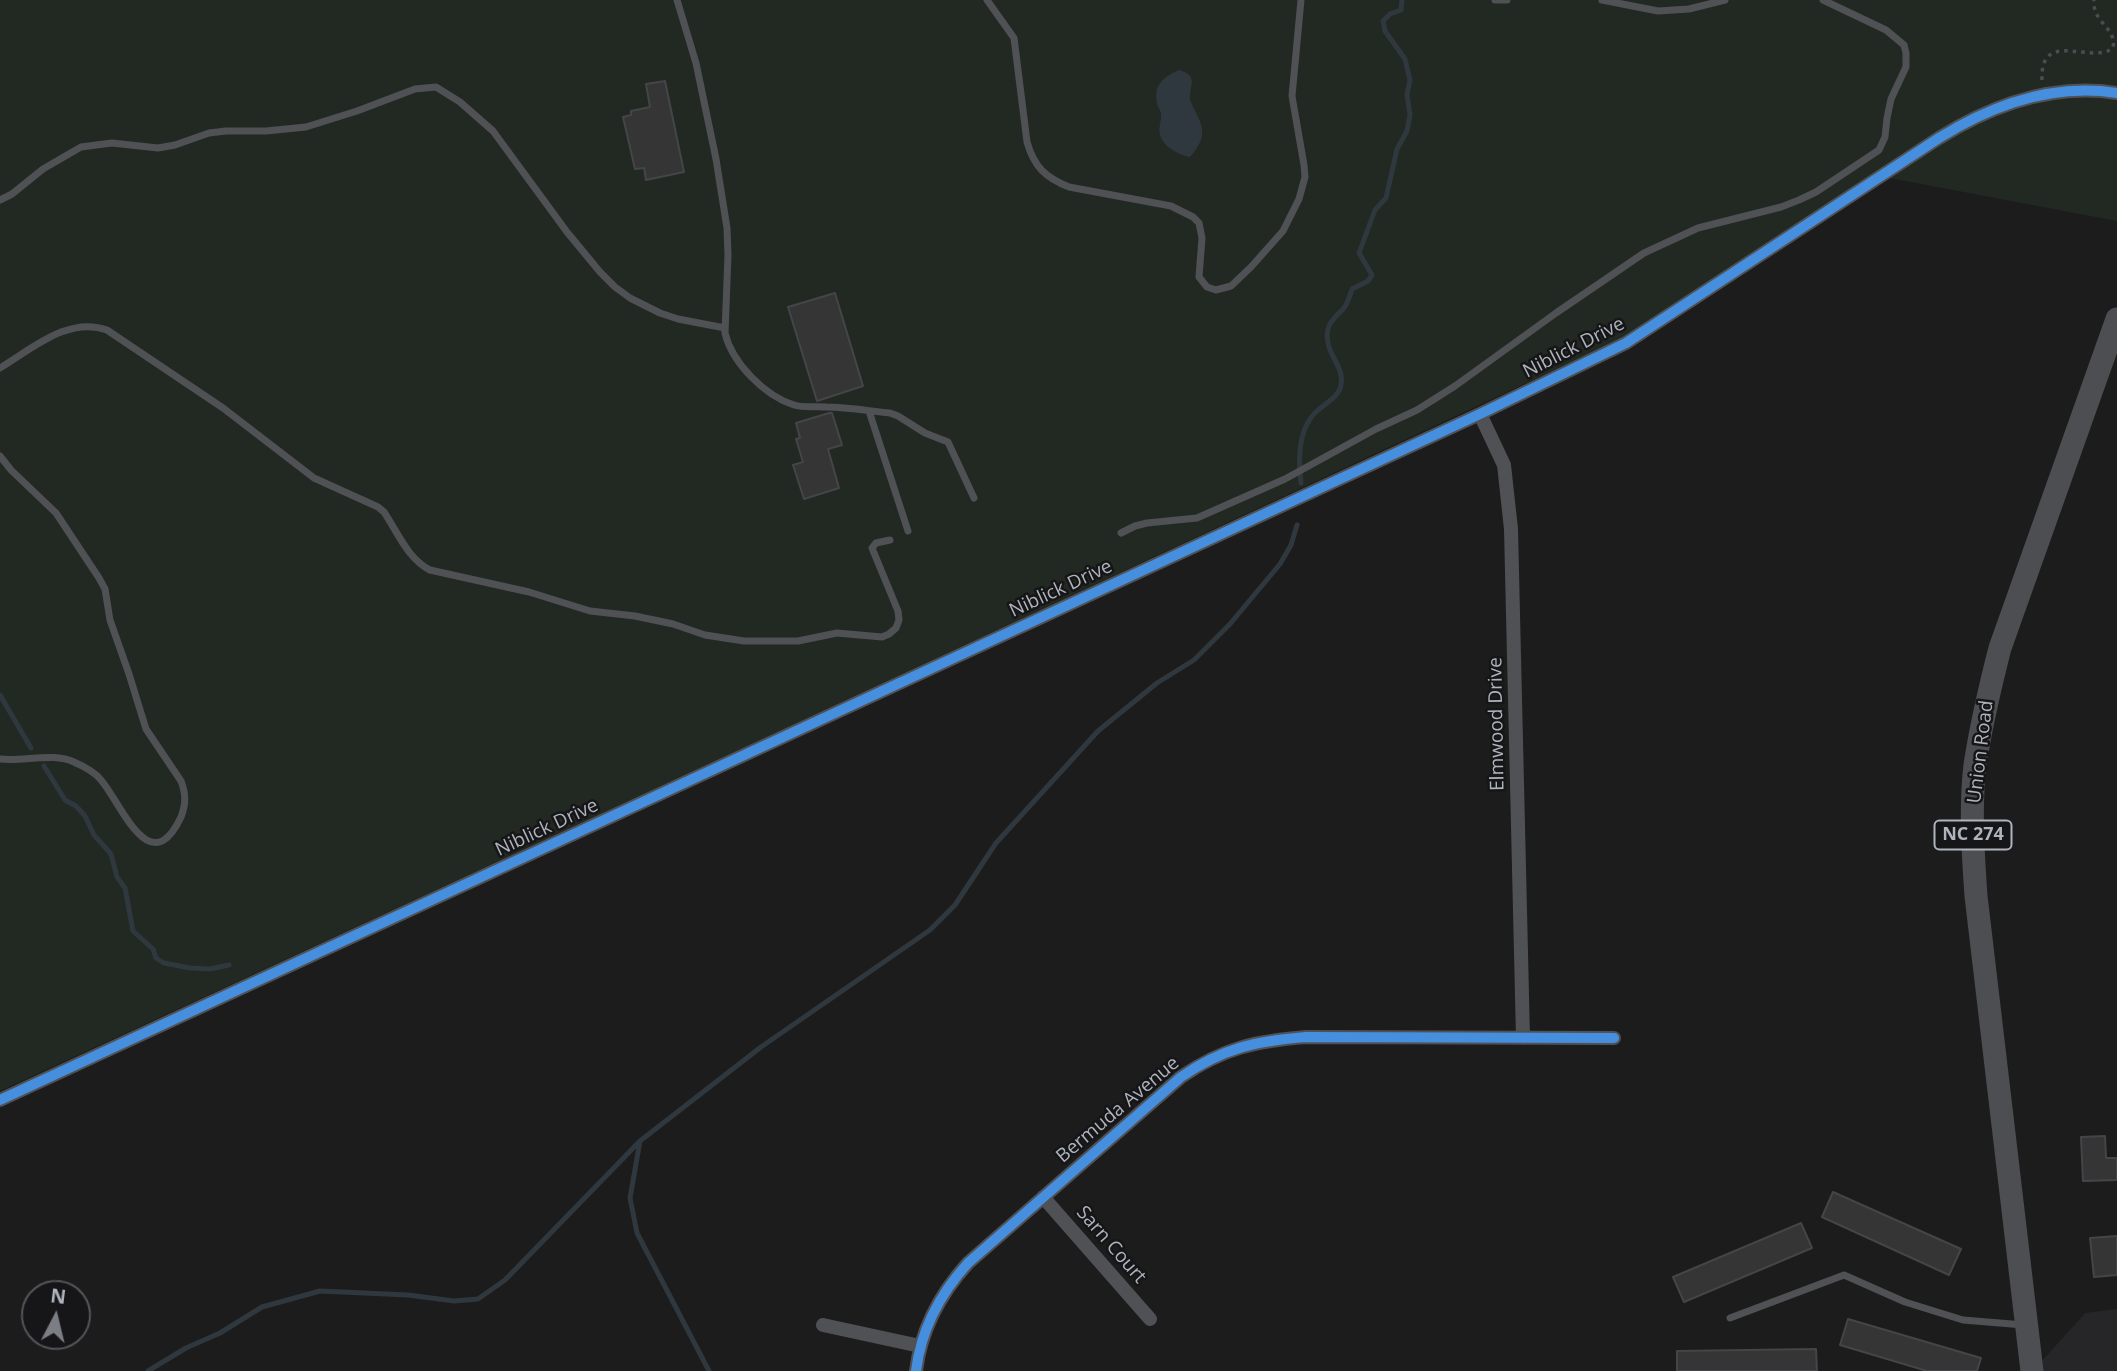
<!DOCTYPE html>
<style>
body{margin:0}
#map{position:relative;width:2117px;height:1371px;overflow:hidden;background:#1c1c1c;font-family:"Open Sans",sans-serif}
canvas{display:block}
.north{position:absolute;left:21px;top:1280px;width:70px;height:70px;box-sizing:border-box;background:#161618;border:2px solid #53555a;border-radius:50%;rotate:7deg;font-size:19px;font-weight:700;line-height:28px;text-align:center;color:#aeb3bc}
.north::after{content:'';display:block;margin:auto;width:24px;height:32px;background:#7b7e84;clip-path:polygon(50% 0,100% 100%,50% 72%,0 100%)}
</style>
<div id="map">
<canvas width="2117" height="1371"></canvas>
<div class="north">N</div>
</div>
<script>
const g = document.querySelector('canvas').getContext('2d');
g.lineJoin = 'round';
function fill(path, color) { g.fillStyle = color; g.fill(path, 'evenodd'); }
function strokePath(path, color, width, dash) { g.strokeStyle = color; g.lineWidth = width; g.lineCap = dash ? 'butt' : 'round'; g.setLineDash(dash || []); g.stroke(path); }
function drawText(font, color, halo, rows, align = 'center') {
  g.font = font + ' "Open Sans",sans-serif'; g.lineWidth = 5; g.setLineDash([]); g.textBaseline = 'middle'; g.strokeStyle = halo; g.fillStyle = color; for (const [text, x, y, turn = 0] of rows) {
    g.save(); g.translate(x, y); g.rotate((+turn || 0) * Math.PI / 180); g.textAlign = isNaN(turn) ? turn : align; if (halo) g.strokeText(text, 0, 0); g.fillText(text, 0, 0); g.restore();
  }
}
fill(new Path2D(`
 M2117 1309V1371H2033L2085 1313Z`), '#262628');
fill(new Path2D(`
 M0 0H2117V221L1874 175 1623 338 789 727 0 1091Z`), '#222922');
fill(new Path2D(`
 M1179 70C1202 76 1186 90 1191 102 1201 125 1211 133 1190 157 1179 155 1163 147 1160 135 1158 128 1162 120 1161 113 1160 109 1157 106 1157 102 1153 85 1165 76 1179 70Z`), '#2f383e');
strokePath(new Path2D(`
 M1301 483C1298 459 1298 429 1316 412 1324 404 1339 397 1341 385 1345 365 1323 353 1328 329 1330 320 1338 315 1344 308 1348 303 1350 295 1352 289L1368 281 1372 275 1359 253 1375 210 1386 198 1397 149 1407 131 1410 115 1407 95 1410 80 1405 59 1385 31 1383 21 1390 14 1401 10 1402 0
 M0 695 31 748
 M44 766 65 800 76 806 85 816 94 835 111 854 117 877 125 888 133 931 153 949 156 958 164 963 190 968 210 969 229 965
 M640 1141 630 1198 637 1233 709 1371
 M148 1371 186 1348 220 1333 262 1307 320 1291 408 1295 454 1301 478 1299 505 1280 640 1141 761 1047 930 930 955 905 996 843 1098 731 1157 683 1194 660 1230 624 1280 564 1291 545 1297 525`), '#2f383e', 5);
const building = new Path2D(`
 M665 81 684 172 646 180 644 168 635 169 623 117 631 115V111L650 107 646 84Z
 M835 293 863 386 817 401 788 307Z
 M829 413H832L842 445 828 449 839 488 804 499 793 465 803 462 796 439 800 438 796 423Z
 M2105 1136 2106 1158H2117V1180L2083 1181 2081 1137Z
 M1833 1192 1961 1249 1949 1275 1822 1217Z
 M1801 1223 1812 1248 1684 1302 1673 1277Z
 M2117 1236V1275L2094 1277 2090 1238Z
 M1848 1319 1981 1358 1977 1371H1927L1840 1345Z
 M1816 1349 1817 1371H1677V1351Z`);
fill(building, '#353536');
strokePath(building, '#444548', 2);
strokePath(new Path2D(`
 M2042 80C2040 28 2091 65 2113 48 2117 27 2092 23 2094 0`), '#4c4d50', 3.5, [3.5, 5]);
strokePath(new Path2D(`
 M677 0 696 63 716 159 727 228 728 255 725 333C732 363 765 396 794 405 804 408 815 406 826 407 847 407 869 411 890 413L898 416 925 433 948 442 974 498
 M987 0 1014 38 1027 142C1034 167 1046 178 1069 187L1171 206 1193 217 1199 223 1202 238 1199 277 1207 287 1216 290 1231 286 1251 267 1283 231 1299 199 1305 177 1304 165 1292 96 1301 0
 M1495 0H1507
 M1602 0 1658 11 1689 9 1725 0
 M0 200 12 194 43 169 81 147 112 143 158 148 175 145 209 133 226 131H266L306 127 357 111 415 89 436 87 460 102 493 131 567 232 600 272 615 287 630 298 660 313 678 319 725 328
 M0 368C32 349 68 316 107 330L223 408 314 478 378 507 384 512C398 533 408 559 430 570L529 592 590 611 635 616 673 624 705 635 744 641H798L837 633 882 637 889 634 896 628 899 620 898 611 872 548 876 543 890 540
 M869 411 908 531
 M0 456 11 470 56 513 99 578 105 589 110 620 129 674 146 729 181 781C186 794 186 804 181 817 150 883 121 803 101 780 95 772 83 766 74 762 54 752 23 762 0 759
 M1121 533 1135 526 1147 523 1197 518 1285 479 1376 429 1417 410 1455 386 1556 313 1644 253 1698 228 1781 207 1799 200 1816 192 1879 150 1885 137 1887 118 1891 99 1906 67V53L1904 45 1886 30 1823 0
 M1730 1318 1844 1275 1905 1302 1963 1320 2024 1325`), '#505155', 7);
strokePath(new Path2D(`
 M1480 414 1504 465 1511 529 1523 1038
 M0 1100 1480 414 1626 343 1939 138C1992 105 2054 83 2117 93
 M1043 1197 1150 1319
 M823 1325 920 1346
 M916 1371C921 1329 940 1294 968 1263L1181 1077C1223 1048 1256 1041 1306 1037L1614 1038`), '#505155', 14);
strokePath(new Path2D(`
 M2032 1371 1976 896C1973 853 1970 808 1975 765 1981 725 1990 687 2000 648L2117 319`), '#4d4e51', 23);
strokePath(new Path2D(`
 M0 1100 1480 414 1626 343 1939 138C1992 105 2054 83 2117 93
 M916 1371C921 1329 940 1294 968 1263L1181 1077C1223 1048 1256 1041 1306 1037L1614 1038`), '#468fdf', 10);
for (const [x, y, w] of [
 [1973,835,77]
]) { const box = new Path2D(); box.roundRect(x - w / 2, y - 14.5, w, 29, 5); g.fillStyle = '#161618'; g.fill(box); strokePath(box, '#aeb3bc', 2); }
drawText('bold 18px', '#aeb3bc', null, [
 ["NC 274",1973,835]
]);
drawText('19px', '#aeb3bc', '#161618', [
 ["Niblick Drive",1574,348,-27],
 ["Niblick Drive",1061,589,-25],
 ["Elmwood Drive",1497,724,-91],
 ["Union Road",1981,752,-83],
 ["Niblick Drive",547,828,-25],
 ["Bermuda Avenue",1118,1110,-40],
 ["Sarn Court",1111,1245,49]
]);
</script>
